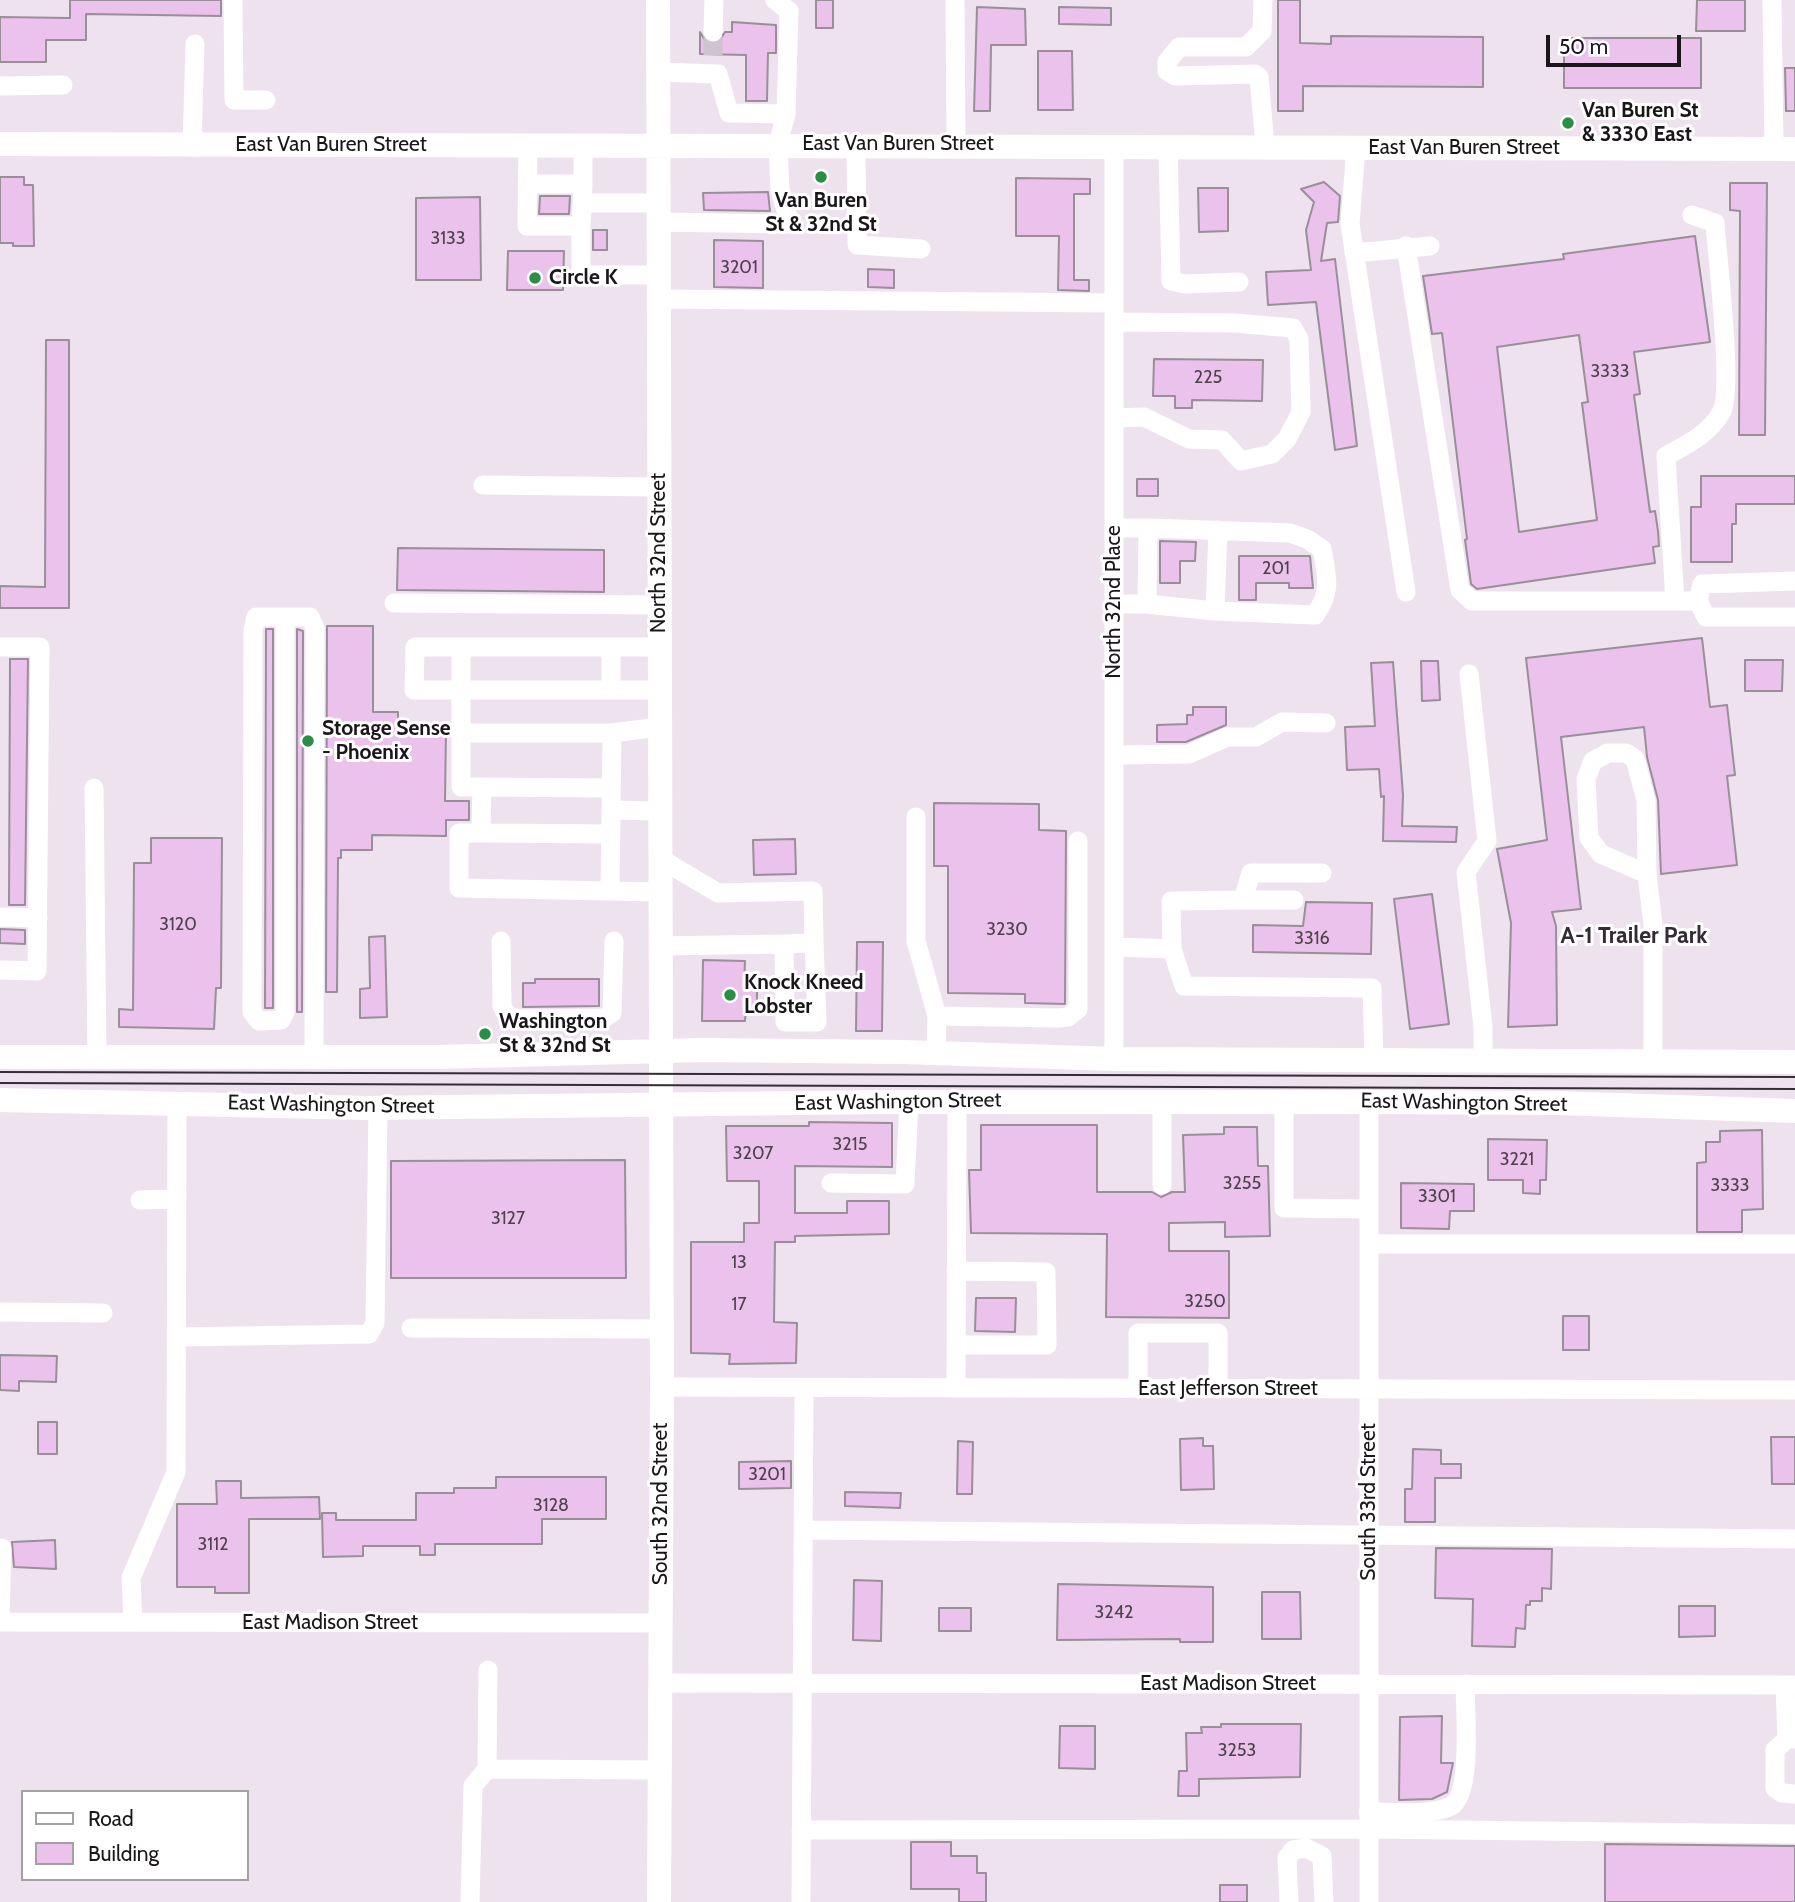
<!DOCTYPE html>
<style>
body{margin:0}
#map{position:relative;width:1795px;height:1902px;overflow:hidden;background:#efe2ef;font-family:Cabin,sans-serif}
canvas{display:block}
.legend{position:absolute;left:21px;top:1790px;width:228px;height:91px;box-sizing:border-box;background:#fff;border:2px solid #a3a2a3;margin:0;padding:9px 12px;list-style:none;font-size:21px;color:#1a161a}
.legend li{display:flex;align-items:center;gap:14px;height:35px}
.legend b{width:35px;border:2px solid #a3a2a3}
.scale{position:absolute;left:1546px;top:35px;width:135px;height:32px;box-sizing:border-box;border:4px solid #1a161a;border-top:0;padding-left:9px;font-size:21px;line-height:24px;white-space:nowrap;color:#1a161a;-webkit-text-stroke:5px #fff;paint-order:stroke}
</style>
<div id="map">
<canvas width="1795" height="1902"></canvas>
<ul class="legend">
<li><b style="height:9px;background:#fff"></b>Road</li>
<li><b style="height:19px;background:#eac2eb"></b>Building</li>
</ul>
<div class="scale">50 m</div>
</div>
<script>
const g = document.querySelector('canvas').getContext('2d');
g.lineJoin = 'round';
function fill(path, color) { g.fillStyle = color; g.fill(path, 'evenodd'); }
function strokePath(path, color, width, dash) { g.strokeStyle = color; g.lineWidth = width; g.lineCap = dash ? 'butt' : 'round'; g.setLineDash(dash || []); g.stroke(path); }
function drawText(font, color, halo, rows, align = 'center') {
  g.font = font + ' Cabin,sans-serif'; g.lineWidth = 6; g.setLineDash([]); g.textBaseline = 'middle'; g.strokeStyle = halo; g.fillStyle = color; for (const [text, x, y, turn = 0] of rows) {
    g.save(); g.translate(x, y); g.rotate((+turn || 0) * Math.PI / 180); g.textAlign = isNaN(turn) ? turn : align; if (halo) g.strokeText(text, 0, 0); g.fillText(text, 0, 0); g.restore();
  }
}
const building = new Path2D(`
 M70 0H221V16L86 14V40H46V62H0V17L70 18Z
 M816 0H833V28H816Z
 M1278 0H1300V43L1331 44V36L1483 37V87L1303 86V111H1278Z
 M1697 0H1745V31H1696Z
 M977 7 1025 9 1026 45H991L990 111H974Z
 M1059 7 1111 8V25L1059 24Z
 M732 22 776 25V53H768L767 101H746V55L700 54V32L706 42 718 43 725 32H732Z
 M1564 38H1701V88H1564Z
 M1038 51H1072L1073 110H1038Z
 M1785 68H1795V111H1786Z
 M0 177H24V185H33L34 246H13V243H0Z
 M1016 178 1090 179V194H1074V280H1089V291L1058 290 1059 236H1016Z
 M1324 182 1340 196 1338 222 1327 223 1321 261 1335 259 1357 446 1335 450 1316 302 1268 305 1266 272 1311 270 1306 230 1314 202 1301 189Z
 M1730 183H1767L1765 435H1739L1740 211 1730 210Z
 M1198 188H1228V231L1199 232Z
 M768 192 770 211 704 210 703 193Z
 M540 196H570L569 214H539Z
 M480 197 481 280H416V198Z
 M593 230H607V250H593Z
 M1695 236 1710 342 1634 352 1640 394 1634 395 1650 512 1655 511 1658 531 1659 546 1653 547 1655 563 1477 589 1471 584 1465 540 1467 539 1442 333 1432 334 1423 276 1564 259 1563 254ZM1579 335 1588 402 1582 403 1597 520 1519 532 1497 347Z
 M714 240 763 241V288L714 287Z
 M508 251H564L563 290H507Z
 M868 269 894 270V288L868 287Z
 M46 340H69V608H0V586L45 587Z
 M1154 359 1263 360 1262 401 1192 400V408H1175V396H1153Z
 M1701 476H1795V504H1736V524H1732V562H1691V507H1701Z
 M1137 479H1158V496H1137Z
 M1160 541 1196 542 1195 561H1180V583H1160Z
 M398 548 604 550V592L397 590Z
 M1239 556H1310L1313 588H1289V583H1256V600H1239Z
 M327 626H373V712H398V727H446L445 801H469V820H446V836L372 835V850H341V858H338L337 992H326Z
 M266 629H273V1008H265Z
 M297 629 303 631 302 1012H297Z
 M1702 638 1710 707 1727 705 1735 775 1727 776 1737 865 1661 874 1658 800 1647 757 1644 727 1561 737 1581 909 1552 912 1556 926 1557 1025 1508 1027 1511 923 1497 849 1547 840 1526 658Z
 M10 659H28L25 905H9Z
 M1745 660H1783L1782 691H1745Z
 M1421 661H1438L1440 700 1422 701Z
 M1393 662 1403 795 1402 826 1457 827 1456 842 1383 841 1384 796 1381 797 1379 769 1347 770 1345 727 1375 726 1371 663Z
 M1193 707H1226V725L1186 742H1157V725L1187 724V715H1193Z
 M934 803 1039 804V830L1066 831 1065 1004 1025 1003V994L948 993V866H934Z
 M151 838H222L221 988H216L214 1029 119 1027V1009L133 1010 134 863H151Z
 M795 839 796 874 754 875 753 840Z
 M1432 894 1449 1024 1410 1029 1394 899Z
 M1306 902 1372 903 1371 954 1253 952V925L1303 926Z
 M0 929 25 930V944L0 943Z
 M385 936 387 1017 360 1018V989L370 988 369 937Z
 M857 942H883L882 1031H856Z
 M703 960 745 961 744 982H757V1009H746L745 1021H702Z
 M535 979H599V1006L523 1007V983H535Z
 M809 1122 892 1123V1167L795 1166V1213H847V1201H889V1234L795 1236V1242H775L774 1322 797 1323 796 1363 729 1364 730 1354 691 1353V1242H744V1223H759V1181H727L726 1126H809Z
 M981 1125H1097V1192H1152L1161 1197 1172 1192H1185L1183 1135 1224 1134V1127H1257L1258 1166H1268L1270 1236 1225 1237V1222L1169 1223V1251H1229V1318L1106 1317 1107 1234 971 1233 969 1170H981Z
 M1762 1130 1763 1209 1742 1210V1232H1697V1163L1706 1162V1142H1720V1131Z
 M1488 1139 1547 1140 1546 1180H1540V1194L1523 1193V1180H1488Z
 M625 1160 626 1278H391V1161Z
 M1401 1183 1474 1184V1211H1450L1449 1229 1401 1228Z
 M976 1298H1016L1015 1332 975 1331Z
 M1563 1316H1589V1350H1563Z
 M0 1355 57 1356 56 1382 19 1381V1391L0 1390Z
 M38 1422H57V1454H38Z
 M1771 1437H1795V1484H1772Z
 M1203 1438V1446H1213L1214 1489 1181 1490 1180 1439Z
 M958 1441 973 1442 972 1494H957Z
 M1413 1449 1441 1450V1464H1461V1478H1435V1522H1405V1489H1412Z
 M791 1461V1488L739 1489V1462Z
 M496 1477H606V1519H542V1544H435V1555H420V1546H363V1556L323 1557 322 1513H336V1520H416V1493H454V1488H496Z
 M216 1481H241V1498L319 1497 320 1519H249V1593H215V1587H177V1504H217Z
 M845 1492 901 1493 900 1508 845 1506Z
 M55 1540 56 1569 14 1567 12 1542Z
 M1436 1548 1552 1549 1551 1589 1542 1588V1601H1530V1605H1526L1525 1629 1516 1628 1515 1647 1472 1646 1473 1599 1435 1598Z
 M854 1580 882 1581 881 1641 853 1640Z
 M1058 1584 1213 1587V1642H1180V1639L1057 1640Z
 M1262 1592H1300L1301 1639H1262Z
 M1679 1606H1715V1636L1679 1637Z
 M939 1608H971V1631H939Z
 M1442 1716 1441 1763H1453L1447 1792 1432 1799 1399 1800 1400 1717Z
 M1221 1724H1301L1300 1777 1199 1779V1796H1178L1179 1771H1187L1186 1733H1202L1201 1727H1221Z
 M1060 1726H1095V1769L1059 1768Z
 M911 1842H951V1856H977V1873H986V1902H959V1889H911Z
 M1605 1844 1795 1846V1902H1605Z
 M1220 1885H1247V1902H1220Z`);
fill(building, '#eac2eb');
strokePath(building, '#998e99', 2);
strokePath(new Path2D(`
 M713 55V32`), '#cfc3cf', 19, [19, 10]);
strokePath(new Path2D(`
 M233 0 234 100H266
 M955 0 956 145
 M1263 0 1262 31 1246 47H1179L1167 62V71L1175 76 1255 74 1259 77 1265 146
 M1772 0 1774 149
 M713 32 714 0
 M658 72 718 74 729 113 786 114
 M0 86 63 85
 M856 144 857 245 921 249
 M192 145 195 44
 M528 145 527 226H581V275H658
 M583 145V184
 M1114 146V1059
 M1168 146 1171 281 1185 284 1239 282
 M1356 147 1350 224 1406 592
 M527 184H583L581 226
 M582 203H658
 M658 222 790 224 780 190 778 144 786 114 789 11 775 0
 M1406 246 1460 590 1472 601H1698
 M1354 253 1430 246
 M658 299 1114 303
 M1114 322 1235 323 1293 328 1299 339 1301 412 1287 439 1272 454 1241 461 1222 440 1189 439 1144 417 1114 418
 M483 485 659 487
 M1795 581 1702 584 1698 601 1706 617H1795
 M1675 601 1666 456C1687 444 1708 435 1721 413 1734 391 1717 256 1715 223L1692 215
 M394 603 659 605
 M1114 604H1147L1148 528H1114
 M1147 604 1215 611 1315 615C1332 592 1327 576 1322 549L1307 539 1290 533 1148 528
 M1215 611 1218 530
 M285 617V1012L281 1020 259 1021 252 1012 253 630 256 617H310L315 628 314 1057
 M0 647H40L37 971 0 970
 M461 647H415L414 690H659
 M611 647V690
 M1469 674 1487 841 1466 872 1483 1027V1061
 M659 727 612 733H461V787H482L481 833H459V888L659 892
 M461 733V647H659
 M1114 755 1189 754 1227 737H1256L1282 722 1326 723
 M482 787 611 788
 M94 788 97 1057
 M611 810 659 811
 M916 817V941L937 1016
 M481 833 611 834
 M659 858 718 893 813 891 814 943 784 944
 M1647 874 1601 854 1589 838 1586 779 1593 761 1608 753H1626L1635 759 1646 800 1647 874 1653 925V1062
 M610 891 612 733
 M1243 900H1294
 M0 917 38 918
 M501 941 502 1006 507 1015 518 1019 604 1018 612 1013 614 941
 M660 946 784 944 785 1022H817L814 943
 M1114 947 1172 949 1184 986 1372 988 1374 1061
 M1172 949 1171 901 1243 900 1251 873H1322
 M936 1053 937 1016 1057 1018 1068 1017 1078 1009V841
 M1284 1101V1208L1369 1209
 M1162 1102V1185
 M1369 1102V1902
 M831 1183 905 1184 909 1102
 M140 1200 177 1199
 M1369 1244H1795
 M0 1312 103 1313
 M411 1328 662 1329
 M177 1337 369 1334 375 1323 378 1108
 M956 1345H1047L1046 1272 956 1271
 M662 1387 1795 1390
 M956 1388 957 1101
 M1138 1389V1333H1218V1389
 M803 1530 1795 1539
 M0 1614 2 1548
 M0 1622 660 1623
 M133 1622 131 1578 176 1472 177 1102
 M488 1670 487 1769 660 1770
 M661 1683 1795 1685
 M1785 1685 1787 1739
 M1795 1739H1787L1775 1750V1788L1782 1793 1795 1794
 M1368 1812C1389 1812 1434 1816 1451 1806 1473 1794 1465 1710 1465 1684
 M801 1830 1369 1829 1795 1834
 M470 1902 473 1786 487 1769
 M801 1902 804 1388
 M1289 1902 1287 1858 1293 1850 1306 1848 1322 1856 1324 1902`), '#fff', 19);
strokePath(new Path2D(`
 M658 0 662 1387 659 1902
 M0 144 1795 149
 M0 1057H438L701 1050 904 1052 1114 1059 1795 1062
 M0 1100 366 1108 885 1102H1369L1557 1103 1795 1111`), '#fff', 24);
strokePath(new Path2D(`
 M0 1072 1795 1077
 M0 1083 1795 1089`), '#332e33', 2);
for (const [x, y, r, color] of [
 [1568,123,7,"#2a8f45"],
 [821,177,7,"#2a8f45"],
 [535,278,7,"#2a8f45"],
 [308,741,7,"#2a8f45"],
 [730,995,7,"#2a8f45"],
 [485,1034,7,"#2a8f45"]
]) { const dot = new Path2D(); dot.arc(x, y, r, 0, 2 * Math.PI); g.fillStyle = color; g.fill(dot); strokePath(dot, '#fff', 2.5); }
drawText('18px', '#4e414e', null, [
 ["3133",448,239],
 ["3201",739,268],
 ["3333",1610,372],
 ["225",1208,378],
 ["201",1276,569],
 ["3120",178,925],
 ["3230",1007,930],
 ["3316",1312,939],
 ["3215",850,1145],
 ["3207",753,1154],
 ["3221",1517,1160],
 ["3255",1242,1184],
 ["3333",1730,1186],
 ["3301",1437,1197],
 ["3127",508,1219],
 ["13",739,1263],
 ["3250",1205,1302],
 ["17",739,1305],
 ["3201",767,1475],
 ["3128",551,1506],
 ["3112",213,1545],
 ["3242",1114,1613],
 ["3253",1237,1751]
]);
drawText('bold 21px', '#1a161a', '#fff', [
 ["Van Buren St",1582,111],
 ["& 3330 East",1582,135],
 ["Van Buren",821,201,"center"],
 ["St & 32nd St",821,225,"center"],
 ["Circle K",549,278],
 ["Storage Sense",322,729],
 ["- Phoenix",322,753],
 ["Knock Kneed",744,983],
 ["Lobster",744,1007],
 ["Washington",499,1022],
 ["St & 32nd St",499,1046]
], 'left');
drawText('21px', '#1a161a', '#fff', [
 ["East Van Buren Street",898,144],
 ["East Van Buren Street",331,145],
 ["East Van Buren Street",1464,148],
 ["North 32nd Street",659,553,-90],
 ["North 32nd Place",1114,602,-90],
 ["East Washington Street",898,1102,-1],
 ["East Washington Street",1464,1103,1],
 ["East Washington Street",331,1105,1],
 ["East Jefferson Street",1228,1389],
 ["South 33rd Street",1369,1502,-90],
 ["South 32nd Street",661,1504,-90],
 ["East Madison Street",330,1623],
 ["East Madison Street",1228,1684]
]);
drawText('bold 23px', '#352b35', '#fff', [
 ["A-1 Trailer Park",1634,936]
]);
</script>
